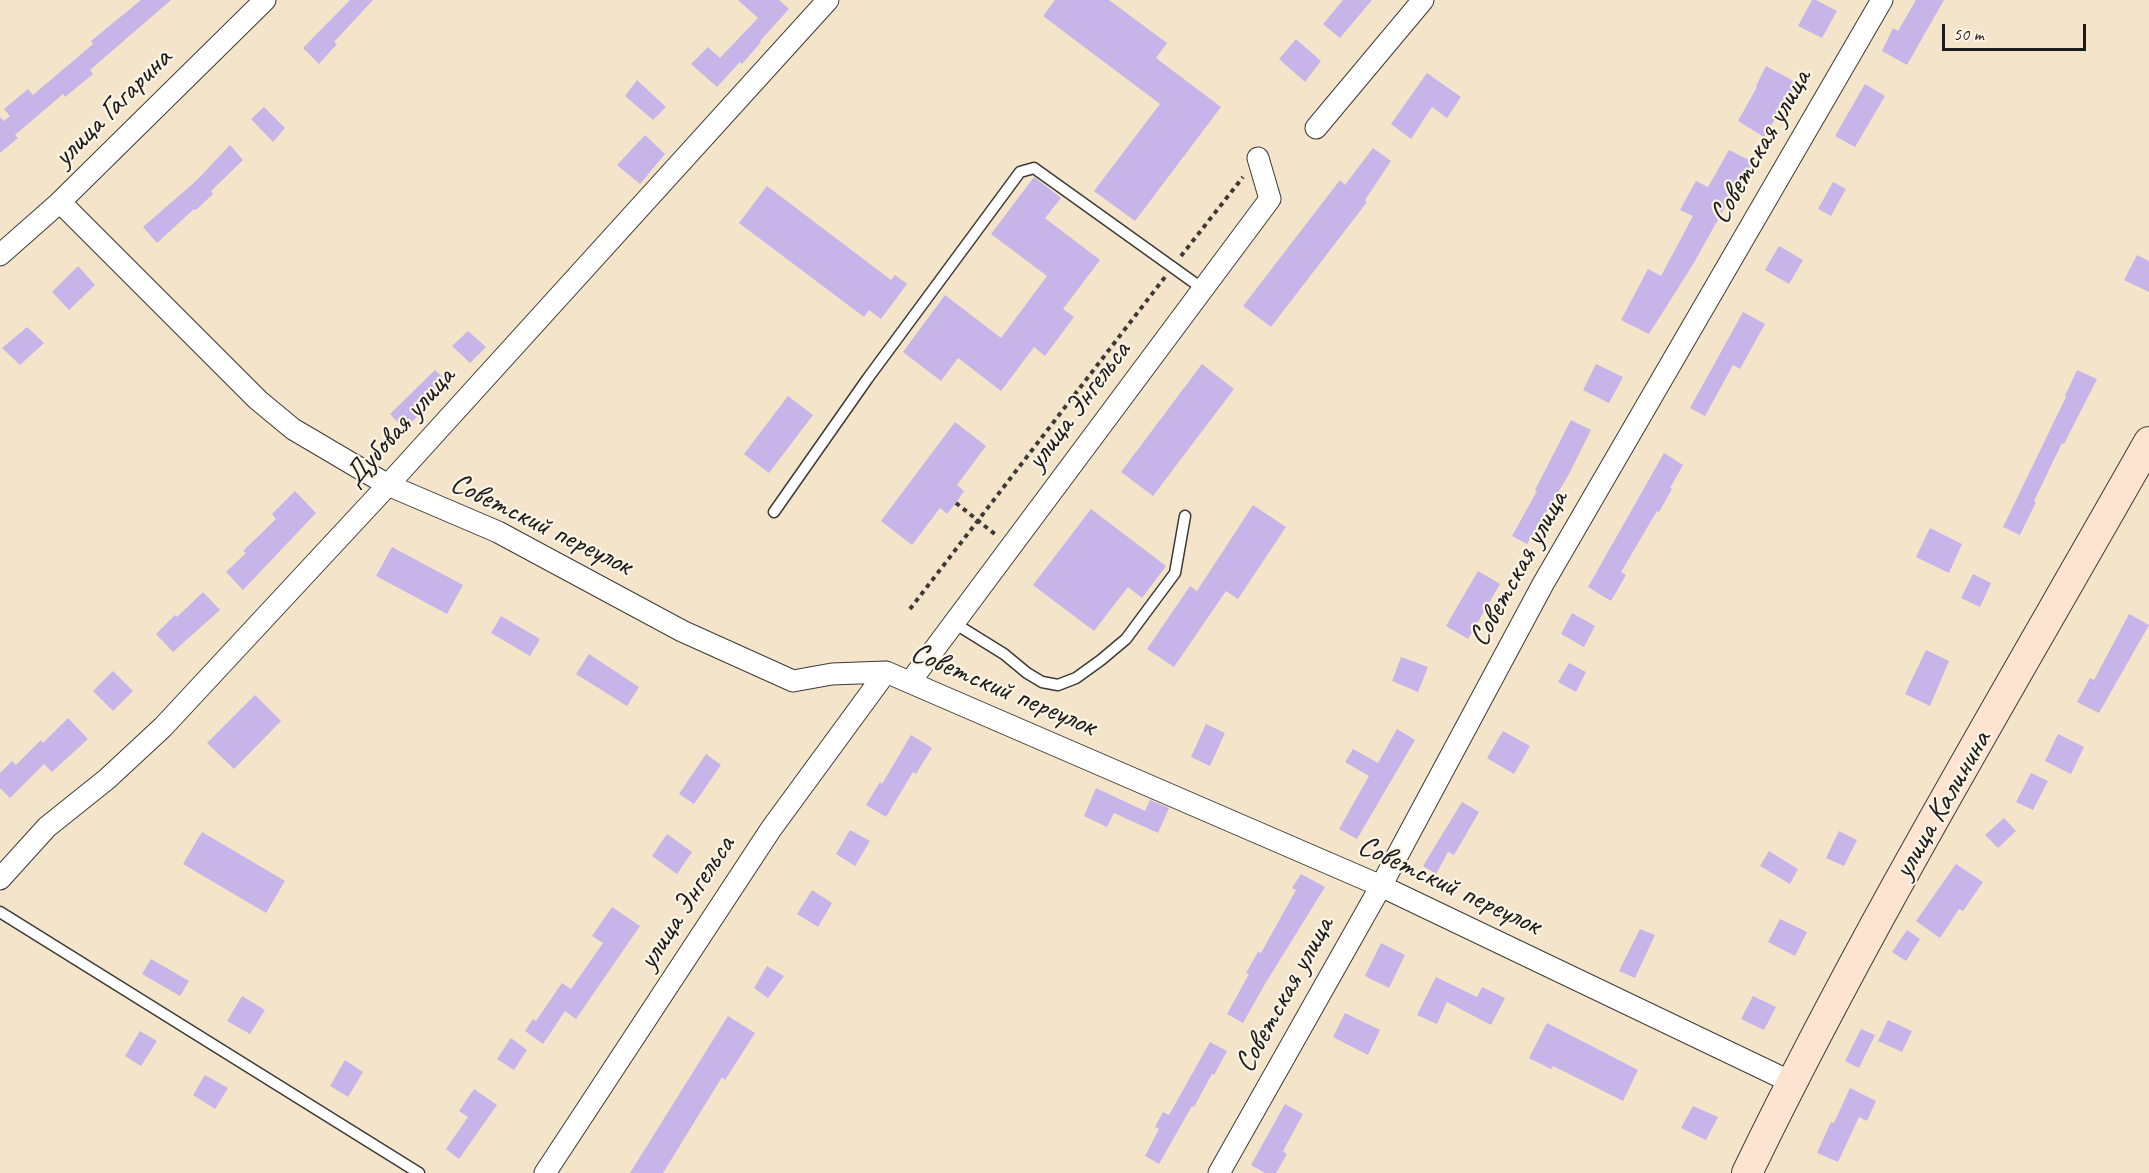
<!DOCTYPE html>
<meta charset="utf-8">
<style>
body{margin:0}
#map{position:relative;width:2149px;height:1173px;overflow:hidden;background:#f4e5ca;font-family:Caveat,sans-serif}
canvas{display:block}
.scale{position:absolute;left:1942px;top:24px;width:144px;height:27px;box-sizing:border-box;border:3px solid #1c1c1c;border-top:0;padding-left:8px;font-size:18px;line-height:21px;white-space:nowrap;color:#1c1c1c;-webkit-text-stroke:4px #fcf5e5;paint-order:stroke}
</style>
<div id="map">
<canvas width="2149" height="1173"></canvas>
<div class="scale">50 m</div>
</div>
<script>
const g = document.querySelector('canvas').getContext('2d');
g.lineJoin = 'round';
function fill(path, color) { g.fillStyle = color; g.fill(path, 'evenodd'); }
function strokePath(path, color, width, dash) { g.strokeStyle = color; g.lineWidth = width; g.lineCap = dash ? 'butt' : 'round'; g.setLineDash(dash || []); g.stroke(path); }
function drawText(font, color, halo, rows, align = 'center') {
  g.font = font + ' Caveat,sans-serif'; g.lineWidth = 4.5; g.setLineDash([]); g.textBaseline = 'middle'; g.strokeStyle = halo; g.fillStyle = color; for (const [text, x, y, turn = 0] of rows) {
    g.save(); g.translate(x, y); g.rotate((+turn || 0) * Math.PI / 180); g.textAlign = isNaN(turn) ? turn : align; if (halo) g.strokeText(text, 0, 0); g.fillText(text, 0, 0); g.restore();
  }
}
fill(new Path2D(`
 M141 0H171L90 70 93 74 65 97 63 94 15 135 18 138 0 153V117L4 121 10 116 4 109 28 89 33 95 93 44 91 41Z
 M350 0H373L334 42 337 44 319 64 303 48Z
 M738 0H779L789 9 760 41 761 42 742 64 740 62 717 87 691 64 708 47 720 58 758 18Z
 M1055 0H1109L1167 43 1156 58 1221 107 1135 221 1094 191 1160 104 1043 16Z
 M1343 0H1372L1340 38 1323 24Z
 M1812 0H1816L1837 11 1822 38 1798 26Z
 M1916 0H1944L1907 65 1882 51 1893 28 1898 31Z
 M1296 39 1321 61 1305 82 1279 59Z
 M1766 66 1797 83 1764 137 1738 121 1757 87 1756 86Z
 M1427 73 1461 97 1447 118 1432 107 1411 139 1391 124Z
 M637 80 666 107 653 120 625 96Z
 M1865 84 1885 96 1855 147 1835 136Z
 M264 107 285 128 273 142 251 119Z
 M645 135 665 154 640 184 617 165Z
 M230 145 243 160 211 191 213 194 196 210 194 209 157 243 143 227 197 180Z
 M1373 148 1391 161 1365 200 1367 202 1271 327 1243 306 1340 180 1345 185Z
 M1729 150 1751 161V167L1746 177 1743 175 1692 266 1649 334 1621 320 1648 269 1661 276 1693 216 1680 210 1696 181 1708 187Z
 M1034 177 1061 198 1045 218 1100 260 1063 309 1074 317 1045 356 1034 347 1001 391 958 358 941 381 903 352 945 295 1001 338 1047 276 991 234Z
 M1833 182 1846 189 1831 216 1818 209Z
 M767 186 891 280 895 275 907 284 881 319 869 310 864 317 739 223Z
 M1779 246 1803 260 1789 284 1765 270Z
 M2137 255 2149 261V292L2124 280Z
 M78 266 95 285 69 310 52 292Z
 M1743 312 1765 324 1740 369 1733 365 1705 416 1690 408Z
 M27 327 44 343 20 365 2 348Z
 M468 331 486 347 470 363 452 346Z
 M1202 364 1234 389 1153 496 1121 472Z
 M1596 364 1623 377 1609 403 1583 390Z
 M435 370 451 385 404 429 390 414Z
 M2077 370 2097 379 2064 444 2062 443 2034 501 2036 502 2020 535 2003 527 2066 397 2065 396Z
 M788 396 813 415 769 473 744 454Z
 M1571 420 1591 430 1568 476 1527 544 1512 536 1537 491 1535 490Z
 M955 422 986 446 957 485 964 491 956 503 947 514 940 508 912 545 881 521Z
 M1664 453 1683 465 1670 488 1672 489 1659 512 1657 511 1621 572 1626 575 1611 601 1588 587Z
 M295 491 316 513 243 590 226 572 246 553 243 551 276 519 272 514Z
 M1253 505 1286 527 1238 599 1226 591 1174 667 1147 649 1190 586 1197 591Z
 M1091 509 1166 566 1142 598 1128 587 1094 631 1033 585Z
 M1930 528 1962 544 1949 573 1916 557Z
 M392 547 463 585 447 614 376 576Z
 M1478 571 1500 584 1468 639 1446 626Z
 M1973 574 1991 583 1980 607 1961 598Z
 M203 592 220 610 173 652 156 634 175 615 177 617Z
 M1572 613 1595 626 1584 647 1561 634Z
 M2129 614 2149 625 2099 713 2077 702 2090 678 2094 680Z
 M501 616 540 639 530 656 491 633Z
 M1926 650 1949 661 1930 706 1905 694Z
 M589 654 639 687 627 706 576 674Z
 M1401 657 1428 667 1418 692 1392 681Z
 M1569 663 1586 672 1576 692 1558 682Z
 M113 671 133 691 113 711 93 691Z
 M255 695 281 721 234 769 207 743Z
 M68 718 88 739 52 772 44 764 10 798 0 788V773L12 761 16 765 41 740 43 743Z
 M1206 724 1225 733 1210 766 1191 757Z
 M1397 729 1415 740 1357 839 1339 829 1369 776 1345 762 1353 749 1378 763Z
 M1503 731 1530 746 1514 774 1487 758Z
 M2058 734 2084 747 2071 774 2045 761Z
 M911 735 932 748 916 774 913 772 886 817 866 805 880 782 882 784Z
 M706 754 721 765 694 804 679 794Z
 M2031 773 2048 781 2033 810 2016 802Z
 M1096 788 1145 811 1150 800 1169 808 1158 833 1114 813 1107 827 1084 816Z
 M1462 802 1479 812 1454 855 1448 852 1436 874 1423 866Z
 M2004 818 2016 831 1998 848 1985 835Z
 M850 830 870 841 855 866 836 854Z
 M1839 831 1857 840 1844 866 1826 858Z
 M202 832 285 881 266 913 183 864Z
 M667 834 692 852 677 874 652 856Z
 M1769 851 1798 869 1790 884 1760 866Z
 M1956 864 1983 882 1963 911 1959 909 1940 938 1916 921Z
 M1301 874 1325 887 1265 984 1243 1023 1227 1014 1249 974 1246 973 1258 952 1261 953 1296 890 1292 888Z
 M812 890 832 903 818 927 797 914Z
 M612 907 640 926 576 1019 565 1011 543 1044 525 1031 533 1019 536 1021 562 983 571 989 603 943 592 936Z
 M1780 919 1807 932 1795 956 1768 942Z
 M1640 929 1655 935 1635 978 1619 971Z
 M1907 930 1920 939 1906 961 1892 952Z
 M1381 943 1405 955 1389 988 1365 976Z
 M151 959 189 981 180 996 142 974Z
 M767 966 784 976 768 998 754 988Z
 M1436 977 1477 997 1482 987 1505 998 1491 1025 1447 1002 1437 1024 1417 1015Z
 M242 996 265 1010 250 1034 227 1021Z
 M1753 996 1776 1007 1764 1030 1741 1019Z
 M1345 1013 1380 1030 1368 1055 1333 1037Z
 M728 1016 755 1033 725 1080 722 1077 663 1173H630Z
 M1888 1020 1912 1031 1902 1052 1878 1041Z
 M1547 1023 1638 1070 1623 1101 1553 1066 1551 1069 1529 1058Z
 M1861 1029 1875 1035 1859 1068 1845 1061Z
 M140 1031 157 1041 141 1066 125 1056Z
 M511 1038 527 1050 514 1070 497 1059Z
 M1210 1042 1227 1051 1214 1075 1212 1074 1194 1107 1192 1106 1159 1164 1145 1156 1159 1129 1155 1127 1163 1112 1169 1115Z
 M345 1060 363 1072 348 1097 330 1086Z
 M205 1075 228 1088 215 1109 193 1095Z
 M1850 1088 1876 1101 1867 1121 1859 1117 1838 1162 1817 1153 1831 1122 1834 1123Z
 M474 1089 497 1105 459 1159 446 1149 468 1117 459 1111Z
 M1285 1104 1303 1114 1283 1151 1287 1154 1276 1173H1265L1251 1165Z
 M1693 1106 1718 1117 1706 1140 1681 1128Z`), '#c7b4e9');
const lane = new Path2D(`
 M774 512 868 378 1020 172 1034 168 1203 289
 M954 623 1004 654 1027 673 1042 682 1058 685 1076 678 1101 660 1126 639 1175 573 1185 516
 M0 912 419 1173`);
const street = new Path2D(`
 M1316 128 1423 0
 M60 202 258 400 293 429 388 485 498 532 682 631 793 681 832 674 886 672 1381 886 1791 1082
 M0 255 60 202 265 0
 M910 682 1270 199 1258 158
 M0 879 47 827 107 779 163 727 388 485 828 0
 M545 1173 771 829 886 672
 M1219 1173 1381 886 1543 584 1882 0`);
const secondary = new Path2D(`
 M1747 1173C1868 923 2012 684 2149 442`);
strokePath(lane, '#3c3a36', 13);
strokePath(street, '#3c3a36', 23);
strokePath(secondary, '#3c3a36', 32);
strokePath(new Path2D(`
 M1181 256 1243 177
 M956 503 996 535
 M910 609 1165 277`), '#3c3a36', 4, [4.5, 4.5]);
strokePath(lane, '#fff', 10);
strokePath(street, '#fff', 21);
strokePath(secondary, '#fde4d0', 30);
drawText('30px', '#1c1c1c', '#fcf5e5', [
 ["улица Гагарина",113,108,-45],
 ["Советская улица",1761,147,-60],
 ["улица Энгельса",1079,406,-53],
 ["Дубовая улица",400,427,-48],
 ["Советский переулок",541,525,26],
 ["Советская улица",1519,569,-61],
 ["Советский переулок",1003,690,23],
 ["улица Калинина",1943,805,-60],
 ["Советский переулок",1449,886,25],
 ["улица Энгельса",687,903,-57],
 ["Советская улица",1285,995,-61]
]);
</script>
